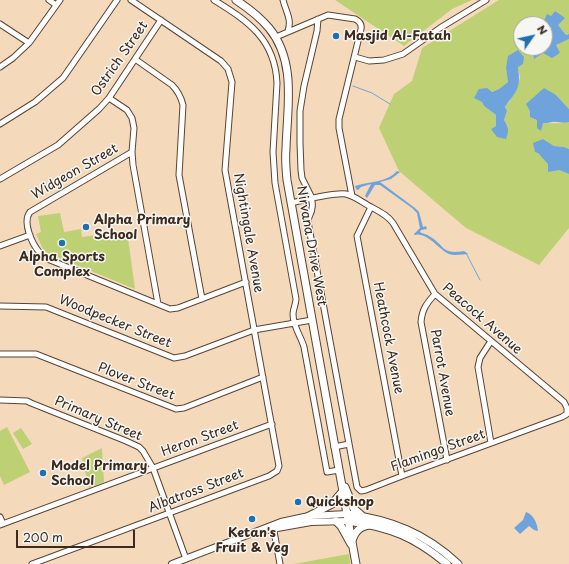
<!DOCTYPE html>
<style>
body{margin:0}
#map{position:relative;width:569px;height:564px;overflow:hidden;background:#f4d9bb;font-family:"Playpen Sans",sans-serif}
canvas{display:block}
.north{position:absolute;left:513px;top:16px;width:40px;height:40px;box-sizing:border-box;background:#f6f6f2;border:1px solid #aba49d;border-radius:50%;rotate:56deg;font-size:11px;font-weight:700;line-height:16px;text-align:center;color:#3b2a1e}
.north::after{content:'';display:block;margin:auto;width:14px;height:18px;background:#1f6fb2;clip-path:polygon(50% 0,100% 100%,50% 72%,0 100%)}
.scale{position:absolute;left:16px;top:530px;width:119px;height:18px;box-sizing:border-box;border:2px solid #3b2a1e;border-top:0;padding-left:5px;font-size:12px;line-height:14px;white-space:nowrap;color:#3b2a1e;-webkit-text-stroke:3px #f6f6f2;paint-order:stroke}
</style>
<div id="map">
<canvas width="569" height="564"></canvas>
<div class="north">N</div>
<div class="scale">200 m</div>
</div>
<script>
const g = document.querySelector('canvas').getContext('2d');
g.lineJoin = 'round';
function fill(path, color) { g.fillStyle = color; g.fill(path, 'evenodd'); }
function strokePath(path, color, width, dash) { g.strokeStyle = color; g.lineWidth = width; g.lineCap = dash ? 'butt' : 'round'; g.setLineDash(dash || []); g.stroke(path); }
function drawText(font, color, halo, rows, align = 'center') {
  g.font = font + ' "Playpen Sans",sans-serif'; g.lineWidth = 3; g.setLineDash([]); g.textBaseline = 'middle'; g.strokeStyle = halo; g.fillStyle = color; for (const [text, x, y, turn = 0] of rows) {
    g.save(); g.translate(x, y); g.rotate((+turn || 0) * Math.PI / 180); g.textAlign = isNaN(turn) ? turn : align; if (halo) g.strokeText(text, 0, 0); g.fillText(text, 0, 0); g.restore();
  }
}
fill(new Path2D(`
 M335 0H472L452 9 404 46Z
 M499 0H569V34L566 35 558 25 555 11 551 16 550 29 545 28V24H521V48H542L541 49 543 53 560 54 555 45 569 39V109L556 95 537 120 541 130 542 123C548 123 564 124 569 122V149L564 147 554 146 543 139 538 153 559 170 569 174V228L539 265 466 228 399 171 379 128 394 94 412 81 422 48ZM518 67 520 78 510 101 505 107 507 111 504 120 508 127 491 129 496 126V115L484 106 482 102 491 92 499 89 508 82 506 68Z
 M60 213 64 232 81 229 82 237 127 231 135 289 47 253 43 249 36 234 41 232 38 216Z
 M7 427 30 472 4 485 0 476V431Z
 M21 428 32 444 23 449 13 433Z
 M102 448 104 482 89 488 82 458Z
 M349 554 350 564H294Z`), '#bdd074');
fill(new Path2D(`
 M555 11 565 18 558 25 566 35 569 34V39L556 45 560 53 552 58 543 53 534 59 533 51 545 48V46L550 43 545 40V28H550L544 21 547 14 551 16Z
 M518 50 524 57 523 64 518 67C521 89 517 90 505 107L507 111 504 120C509 128 509 131 506 139L497 137 491 129 496 126V115L484 106 482 102 474 98 479 89 487 88 492 92 499 89 508 82 506 68 508 56Z
 M544 88 556 95 569 109V122C563 124 558 121 552 122 549 123 547 123 543 123L541 131 537 128V120L530 117V111L526 104Z
 M543 139 554 146 564 147 569 149V174L559 170 548 172V164L538 153 535 152 533 143Z
 M397 171 400 172 391 179 380 182 415 208 419 212 423 227 426 226 427 229 421 230 420 232C423 234 426 234 429 236 445 245 441 255 464 251L468 254C463 254 455 256 449 254 438 249 427 231 414 235V234L420 228 417 213 412 208 380 185H375L367 198 365 196 371 184 361 187 358 190 356 189 355 186C370 181 386 183 397 171Z
 M526 512C534 515 537 523 538 531L534 530 529 526 520 534 514 528 523 520Z`), '#6fa3db');
strokePath(new Path2D(`
 M353 86 372 93 390 104
 M466 253 480 280`), '#6fa3db', 1);
const minor = new Path2D(`
 M49 0 56 5
 M214 0C248 21 275 39 277 83L273 152 275 183 296 299C296 304 293 309 293 314 293 327 301 336 304 347L327 472 339 470
 M283 0C286 12 292 19 288 31
 M0 24 29 43
 M276 37 328 15 355 19C359 21 362 24 361 29L339 119V128L352 196
 M355 57 369 61 384 60 403 54 440 28 486 0
 M135 59 172 85C178 91 181 97 183 105L179 175 202 299
 M0 67 13 58 29 43 60 0
 M109 98 127 110 132 118 134 128 132 152 133 165 158 304
 M0 124 35 102 63 78 117 0
 M132 152 30 212C22 222 32 244 40 253 42 256 46 258 50 260L170 309 178 308 246 282
 M0 179 58 145 99 109 109 98 161 20
 M291 203C305 200 333 192 346 194 355 196 363 203 371 207 380 212 387 215 393 223L435 294 564 402 567 408V414L562 417 402 476 366 490 361 491 357 487 308 222C308 216 312 213 312 208 313 204 312 200 311 196L302 178 301 170 300 143V111L304 86 317 31 318 19
 M371 207 357 236 402 476
 M0 246 30 235
 M435 294C427 303 422 309 421 322L447 460
 M0 306 46 307 174 358 185 356 254 330 312 320
 M491 341 480 358 478 367 491 443
 M0 354H36L176 409 184 408 263 377
 M0 400 27 401 31 403 126 441 139 447 143 451 153 468 186 559
 M334 447 349 444
 M0 517 3 524
 M0 525 272 424
 M273 526 280 564
 M32 564 269 476 277 471 279 466 225 170 232 82 228 69 221 61 131 0`);
const tertiary = new Path2D(`
 M266 530 311 522 348 521
 M172 564 281 522 309 516 347 514`);
const secondary = new Path2D(`
 M236 0C248 8 259 16 269 28 297 62 287 108 286 149 285 159 286 170 287 180L356 564
 M345 487 354 509 361 515
 M347 514C391 520 425 533 458 564
 M309 516 332 504 343 491
 M336 521 341 526 351 544
 M348 521C390 527 415 537 447 564
 M352 541C355 531 360 526 370 525`);
strokePath(minor, '#574436', 7);
strokePath(tertiary, '#574436', 8);
strokePath(secondary, '#574436', 9);
strokePath(minor, '#fff', 5);
strokePath(tertiary, '#fff', 6);
strokePath(secondary, '#fff', 7);
for (const [x, y, r, color] of [
 [336,36,4,"#1f6fb2"],
 [86,227,4,"#1f6fb2"],
 [62,243,4,"#1f6fb2"],
 [43,473,4,"#1f6fb2"],
 [298,502,4,"#1f6fb2"],
 [252,519,4,"#1f6fb2"]
]) { const dot = new Path2D(); dot.arc(x, y, r, 0, 2 * Math.PI); g.fillStyle = color; g.fill(dot); strokePath(dot, '#f6f6f2', 1.5); }
drawText('bold 13px', '#3b2a1e', '#f6f6f2', [
 ["Masjid Al-Fatah",344,36],
 ["Alpha Primary",94,220],
 ["School",94,235],
 ["Alpha Sports",62,257,"center"],
 ["Complex",62,272,"center"],
 ["Model Primary",51,466],
 ["School",51,481],
 ["Quickshop",306,502],
 ["Ketan's",252,533,"center"],
 ["Fruit & Veg",252,548,"center"]
], 'left');
drawText('13px', '#3b2a1e', '#f6f6f2', [
 ["Ostrich Street",120,59,-55],
 ["Widgeon Street",75,172,-30],
 ["Nightingale Avenue",248,233,80],
 ["Nirvana Drive West",311,246,80],
 ["Peacock Avenue",482,319,41],
 ["Woodpecker Street",115,322,22],
 ["Heathcock Avenue",388,338,79],
 ["Parrot Avenue",442,373,80],
 ["Plover Street",136,382,21],
 ["Primary Street",98,419,23],
 ["Heron Street",200,439,-20],
 ["Flamingo Street",438,451,-20],
 ["Albatross Street",196,491,-21]
]);
</script>
